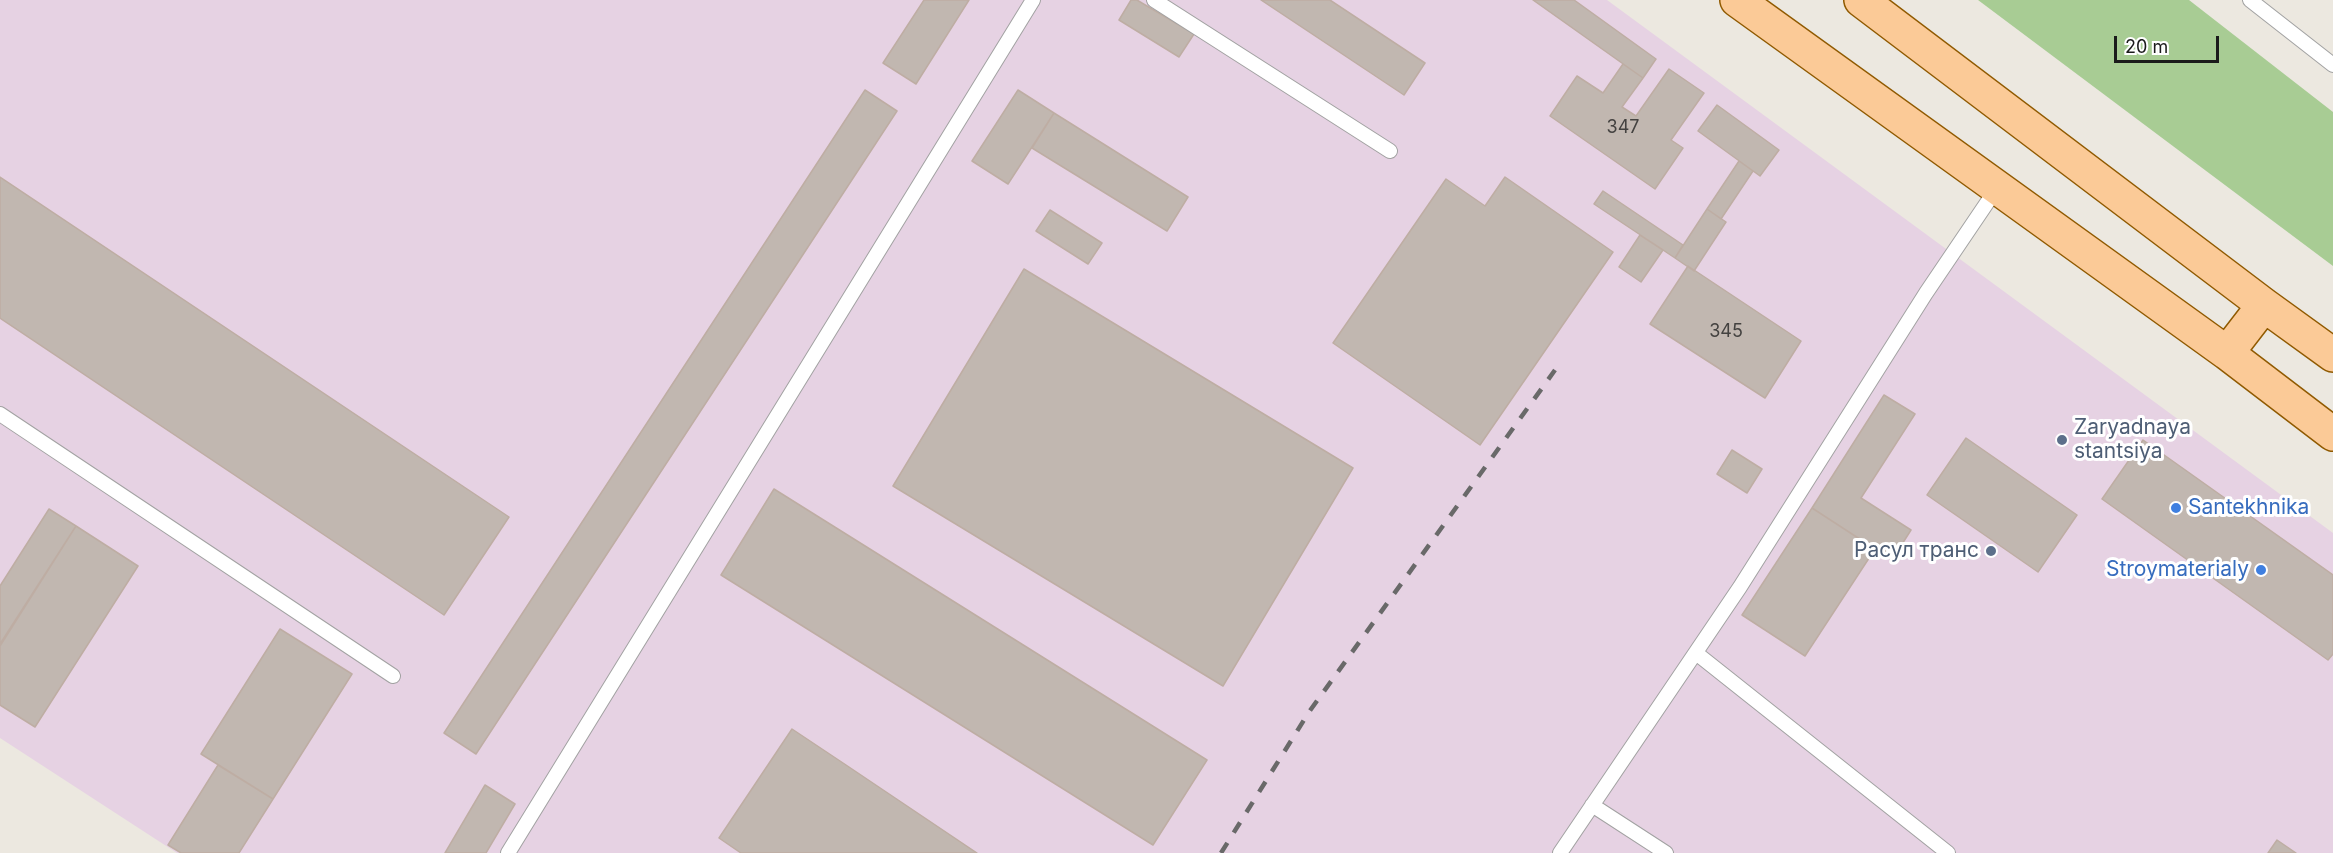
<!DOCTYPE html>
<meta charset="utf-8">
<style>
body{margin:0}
#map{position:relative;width:2333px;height:853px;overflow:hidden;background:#ece8e0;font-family:Inter,sans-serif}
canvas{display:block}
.scale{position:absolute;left:2114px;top:36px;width:105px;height:27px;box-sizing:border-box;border:3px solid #1b1b1b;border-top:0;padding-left:8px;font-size:18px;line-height:21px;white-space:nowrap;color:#1b1b1b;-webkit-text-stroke:4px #fff;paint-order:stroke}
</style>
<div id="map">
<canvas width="2333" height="853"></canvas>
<div class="scale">20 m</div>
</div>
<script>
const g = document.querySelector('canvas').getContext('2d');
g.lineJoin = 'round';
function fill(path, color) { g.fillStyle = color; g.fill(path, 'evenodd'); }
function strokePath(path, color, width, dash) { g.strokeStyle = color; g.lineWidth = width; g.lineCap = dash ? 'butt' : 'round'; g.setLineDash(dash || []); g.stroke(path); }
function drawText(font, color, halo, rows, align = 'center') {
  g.font = font + ' Inter,sans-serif'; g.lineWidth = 6; g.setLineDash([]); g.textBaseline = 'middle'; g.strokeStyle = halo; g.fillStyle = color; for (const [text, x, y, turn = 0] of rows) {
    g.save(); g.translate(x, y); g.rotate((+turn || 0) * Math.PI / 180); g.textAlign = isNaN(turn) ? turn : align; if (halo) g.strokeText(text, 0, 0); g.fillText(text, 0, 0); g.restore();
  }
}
fill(new Path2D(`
 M0 0H1607L2333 533V853H177L0 738Z`), '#e6d2e3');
fill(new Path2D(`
 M1978 0H2189L2333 112V266Z`), '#a8cc94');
const building = new Path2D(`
 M924 0H969L916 84 883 63Z
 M1131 0H1137L1194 34 1179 57 1119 20Z
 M1261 0H1330L1425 63 1404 95Z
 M1533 0H1574L1656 59 1643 78Z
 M1623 64 1643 78 1622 107 1636 116 1669 69 1704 93 1671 140 1683 148 1655 189 1550 116 1577 76 1603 93Z
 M865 90 897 111 476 754 444 733Z
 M1018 90 1054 113 1008 184 972 161Z
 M1717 105 1779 150 1760 176 1698 131Z
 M1054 113 1188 197 1167 231 1032 148Z
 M1739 161 1753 171 1721 219 1707 209Z
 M0 177 509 517 444 615 0 318Z
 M1505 177 1613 252 1480 445 1333 343 1446 179 1485 206Z
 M1603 191 1683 245 1675 258 1594 204Z
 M1707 209 1726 222 1694 271 1675 258Z
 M1050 210 1102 243 1088 264 1036 231Z
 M1640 235 1663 250 1641 282 1619 267Z
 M1688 266 1801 341 1765 398 1650 324Z
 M1024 269 1353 468 1223 686 893 486Z
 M1884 395 1915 414 1861 498 1911 530 1892 560 1812 508Z
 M1966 438 2077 515 2038 572 1927 495Z
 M2143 440 2333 575V654L2328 660 2102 499Z
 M1732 450 1762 469 1747 493 1717 474Z
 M774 489 1207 760 1153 845 721 575Z
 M1812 508 1875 549 1805 656 1742 615Z
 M49 509 76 526 0 646V586Z
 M76 526 138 566 35 727 0 705V644Z
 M280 629 352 674 273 799 201 754Z
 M792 729 846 765 977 853H741L719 838Z
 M218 765 273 799 239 853H181L168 845Z
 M485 785 515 804 486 853H445Z
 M2277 840 2296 853H2268Z`);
fill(building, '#c1b7b0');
strokePath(building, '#beada3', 1.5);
const service = new Path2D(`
 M1154 0 1390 151
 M2250 0 2333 65
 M0 414 393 676
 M1696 653 1948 853
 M1592 805 1666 853
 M508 853 1033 0
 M1560 853 1740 587 1926 293 1997 188`);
const primary = new Path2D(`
 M1737 0 2227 353 2333 434
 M1861 0 2264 305 2333 355
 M2227 353 2264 305`);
strokePath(service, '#a2a2a2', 16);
strokePath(primary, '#905a01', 36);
strokePath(service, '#fff', 14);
strokePath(primary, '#fbca97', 33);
strokePath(new Path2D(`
 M1221 853 1309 712 1555 370`), '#696969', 4.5, [12, 12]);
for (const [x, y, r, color] of [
 [2062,440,6,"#5c6f8a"],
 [2176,508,6,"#3f7fe0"],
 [1991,551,6,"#5c6f8a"],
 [2261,570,6,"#3f7fe0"]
]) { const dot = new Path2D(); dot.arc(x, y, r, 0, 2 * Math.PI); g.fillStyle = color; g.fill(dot); strokePath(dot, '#fff', 2); }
drawText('18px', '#444240', null, [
 ["347",1623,128],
 ["345",1726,332]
]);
drawText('21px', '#4e5e75', '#fff', [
 ["Zaryadnaya",2074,428],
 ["stantsiya",2074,452],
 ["Расул транс",1979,551,"right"]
], 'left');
drawText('21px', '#366cbe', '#fff', [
 ["Santekhnika",2188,508],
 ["Stroymaterialy",2249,570,"right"]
], 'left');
</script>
